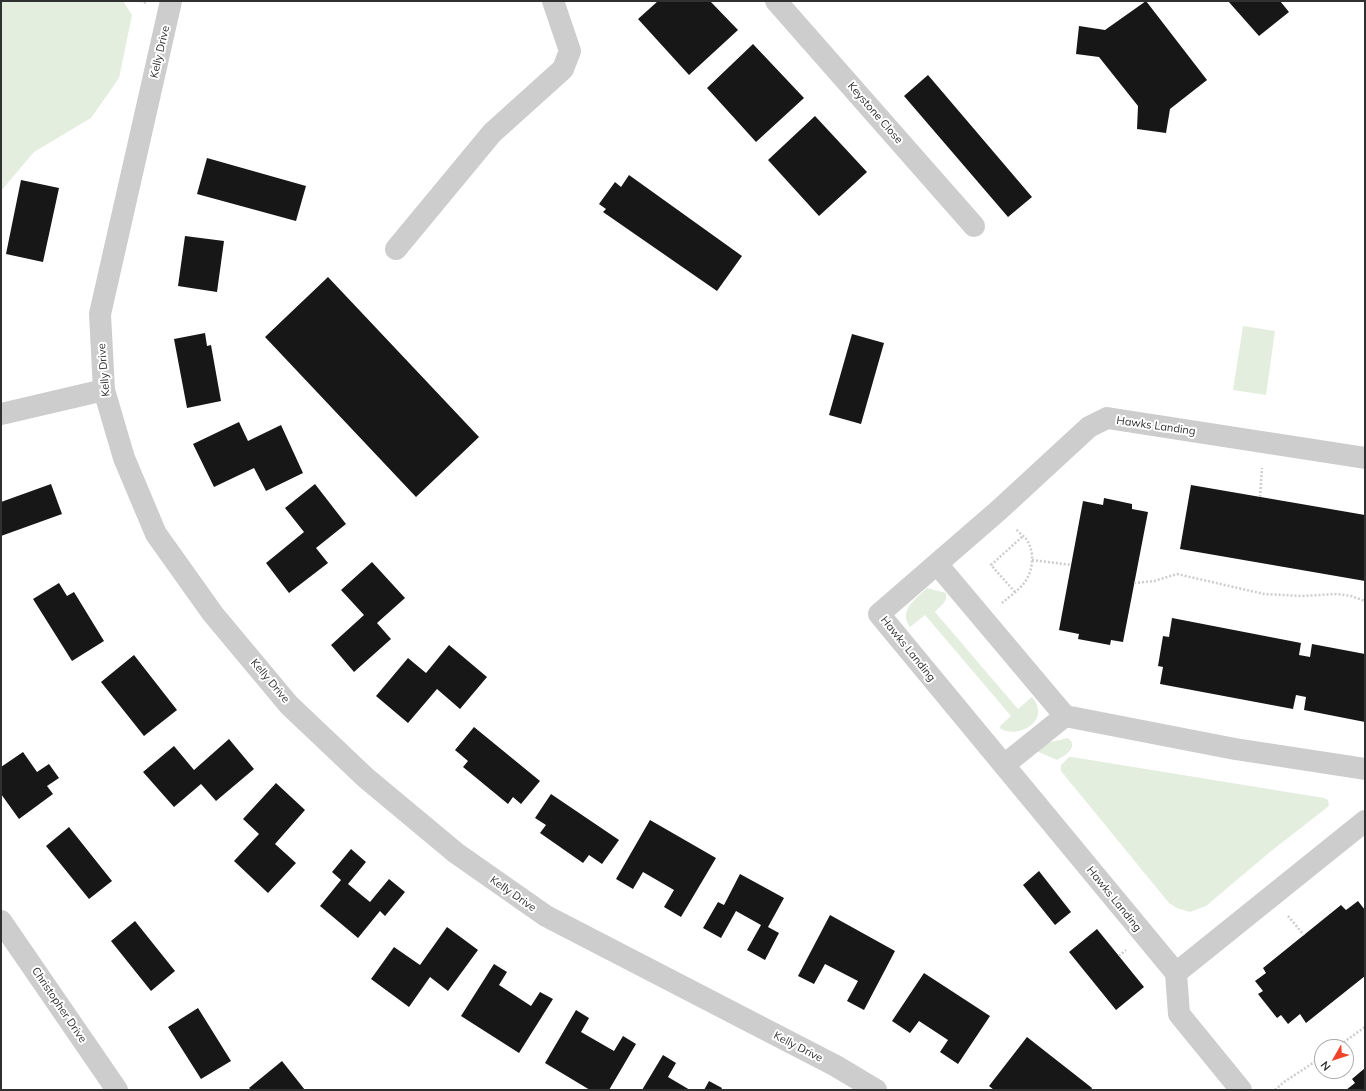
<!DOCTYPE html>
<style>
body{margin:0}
#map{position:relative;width:1366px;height:1091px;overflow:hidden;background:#fff;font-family:Mulish,sans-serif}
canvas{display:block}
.frame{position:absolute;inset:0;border:2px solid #303030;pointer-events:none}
.north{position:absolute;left:1314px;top:1039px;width:40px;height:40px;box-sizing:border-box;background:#fff;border:1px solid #acacac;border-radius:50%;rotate:231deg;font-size:11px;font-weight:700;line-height:16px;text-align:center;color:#303030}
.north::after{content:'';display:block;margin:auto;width:14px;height:18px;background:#f14329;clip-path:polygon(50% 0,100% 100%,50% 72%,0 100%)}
</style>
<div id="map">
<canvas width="1366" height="1091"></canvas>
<div class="frame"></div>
<div class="north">N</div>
</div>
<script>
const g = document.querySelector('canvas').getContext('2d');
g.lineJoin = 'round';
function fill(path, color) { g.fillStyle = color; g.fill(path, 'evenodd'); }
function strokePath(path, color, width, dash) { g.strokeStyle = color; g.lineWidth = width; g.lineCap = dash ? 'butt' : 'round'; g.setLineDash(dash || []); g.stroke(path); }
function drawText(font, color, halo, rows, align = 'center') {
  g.font = font + ' Mulish,sans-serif'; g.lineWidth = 4; g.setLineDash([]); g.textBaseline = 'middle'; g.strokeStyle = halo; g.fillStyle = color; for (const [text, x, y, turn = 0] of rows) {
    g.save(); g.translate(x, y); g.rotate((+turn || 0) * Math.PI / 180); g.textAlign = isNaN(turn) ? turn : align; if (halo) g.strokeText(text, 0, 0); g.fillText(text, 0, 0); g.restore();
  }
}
fill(new Path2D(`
 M1 1H123L132 15 119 78 91 118 34 152 1 191Z
 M1243 326 1275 331 1266 395 1233 390Z
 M927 588 946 593C948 602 940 606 935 612L1018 709 1032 697C1053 722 1015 740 1000 728L1001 725 1011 716 925 615 910 627C898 610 916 599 927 588Z
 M1068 738C1080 747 1064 756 1057 760L1034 750 1042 744Z
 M1069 757H1072L1324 798 1328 800 1329 806 1270 852 1206 906 1190 912 1177 908 1169 903 1061 771V765Z`), '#e3eede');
fill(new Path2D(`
 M658 1H710L738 30 689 75 638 19Z
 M1146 1 1207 80 1170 109 1166 133 1137 129 1138 106 1099 57 1076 54 1079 26 1105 30Z
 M1228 1H1280L1289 12 1259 36Z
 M753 44 804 98 756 142 707 88Z
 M928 75 1032 197 1008 217 904 96Z
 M815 116 867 172 819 216 768 160Z
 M207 158 306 186 296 221 197 194Z
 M629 175 742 256 717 291 603 212 606 209 599 204 615 182 621 187Z
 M21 180 59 188 43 262 6 254Z
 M185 236 224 241 217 292 178 286Z
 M328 277 479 437 416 497 265 337Z
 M205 333 207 346 211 345 221 401 187 408 174 339Z
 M852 334 884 343 861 424 829 415Z
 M239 422 248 441 281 425 303 473 266 491 254 468 214 487 193 444Z
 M51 484 62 514 1 536V502Z
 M315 484 346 524 316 548 328 563 289 593 266 563 304 532 285 508Z
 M1191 485 1365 515V581L1180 549Z
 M1104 498 1132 504V509L1148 512 1123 642 1111 640 1110 645 1078 639 1079 634 1059 630 1083 501 1103 505Z
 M372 562 405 598 377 623 391 639 354 672 331 645 364 615 341 590Z
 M59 583 67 596 74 592 104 641 72 661 33 599Z
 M1172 618 1301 643 1299 655 1310 657 1312 644 1365 654V722L1304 710 1306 697 1296 695 1293 709 1160 684 1163 667 1158 666 1163 636 1169 637Z
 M449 645 487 677 460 709 437 689 408 723 376 696 408 658 426 673Z
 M134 655 177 710 144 736 101 682Z
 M474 727 540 781 521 804 513 797 508 804 463 767 468 761 455 750Z
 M229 739 254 769 216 801 201 784 174 807 143 772 174 746 194 770Z
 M23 752 37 772 49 764 59 778 47 786 53 794 19 819 1 794V767Z
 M276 783 305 810 275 844 296 863 268 893 234 861 259 834 243 819Z
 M551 794 619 840 602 864 589 855 583 863 540 833 546 825 535 818Z
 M650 820 716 858 681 917 664 907 674 890 643 872 633 889 616 879Z
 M69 827 112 881 89 899 46 846Z
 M351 849 366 862 348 884 370 902 389 879 405 892 385 916 380 911 358 938 320 906 341 880 332 872Z
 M1039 871 1071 912 1055 925 1023 885Z
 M740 874 784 898 768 927 779 933 765 960 747 950 761 925 736 911 721 938 703 928 718 902 724 905Z
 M1358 901 1365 910V976L1306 1023 1300 1014 1288 1024 1281 1015 1277 1018 1258 994 1263 991 1255 981 1266 973 1263 968 1341 905 1346 910Z
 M830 915 895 951 864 1010 847 1001 858 981 825 964 814 984 798 976Z
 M135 921 175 971 151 991 111 941Z
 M447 927 478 950 448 991 430 977 409 1007 371 979 394 947 420 965Z
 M1097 929 1144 987 1116 1010 1069 952Z
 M494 964 507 972 499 985 531 1006 540 992 553 999 519 1053 461 1016Z
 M924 973 990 1016 958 1064 940 1052 948 1040 919 1021 910 1033 892 1021Z
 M198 1008 231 1061 201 1079 168 1027Z
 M576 1010 589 1018 581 1032 614 1051 623 1036 636 1044 609 1090H590L545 1063Z
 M1027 1037 1092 1088 1091 1090H994L989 1086Z
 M663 1055 676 1063 668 1077 690 1090H642Z
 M282 1061 305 1090H251L249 1088Z
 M1365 1068V1090H1346L1355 1083 1352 1079Z
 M709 1081 722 1088 721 1090H704Z`), '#171717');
strokePath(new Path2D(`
 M140 1 146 3
 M1260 497 1262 468
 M1032 560 1071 565
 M1134 583 1154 581 1177 574 1264 594 1302 596 1337 594 1351 596 1365 601
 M1015 592 991 565 1023 536
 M1002 603C1009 597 1019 590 1025 582 1033 570 1035 553 1027 540 1024 536 1019 533 1016 529
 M1288 916 1304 935
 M1119 956 1126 950
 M1337 1047 1365 1027
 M1275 1090 1284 1082 1322 1057`), '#cdcdcd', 2.5, [2, 2]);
strokePath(new Path2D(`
 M171 1 100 314 104 390 124 458 156 534 213 614 289 705 366 778 456 853 546 916 836 1066 876 1090
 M776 1 974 226
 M396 249 492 133 563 69 570 51 553 1
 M1 414 104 390
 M937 564 1065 716
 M1004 765 1065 716 1235 749 1365 769
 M1 921 117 1090
 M1176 973 1365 821
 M1241 1090 1179 1014 1176 973 879 614 999 510 1089 427 1107 418 1365 458`), '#cdcdcd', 22);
drawText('11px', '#303030', '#fff', [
 ["Kelly Drive",160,52,-77],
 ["Keystone Close",875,113,49],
 ["Kelly Drive",104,370,-95],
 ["Hawks Landing",1156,426,8],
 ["Hawks Landing",908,649,51],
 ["Kelly Drive",270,681,50],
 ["Kelly Drive",513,894,35],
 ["Hawks Landing",1114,899,51],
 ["Christopher Drive",59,1005,56],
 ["Kelly Drive",798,1047,27]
]);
</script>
